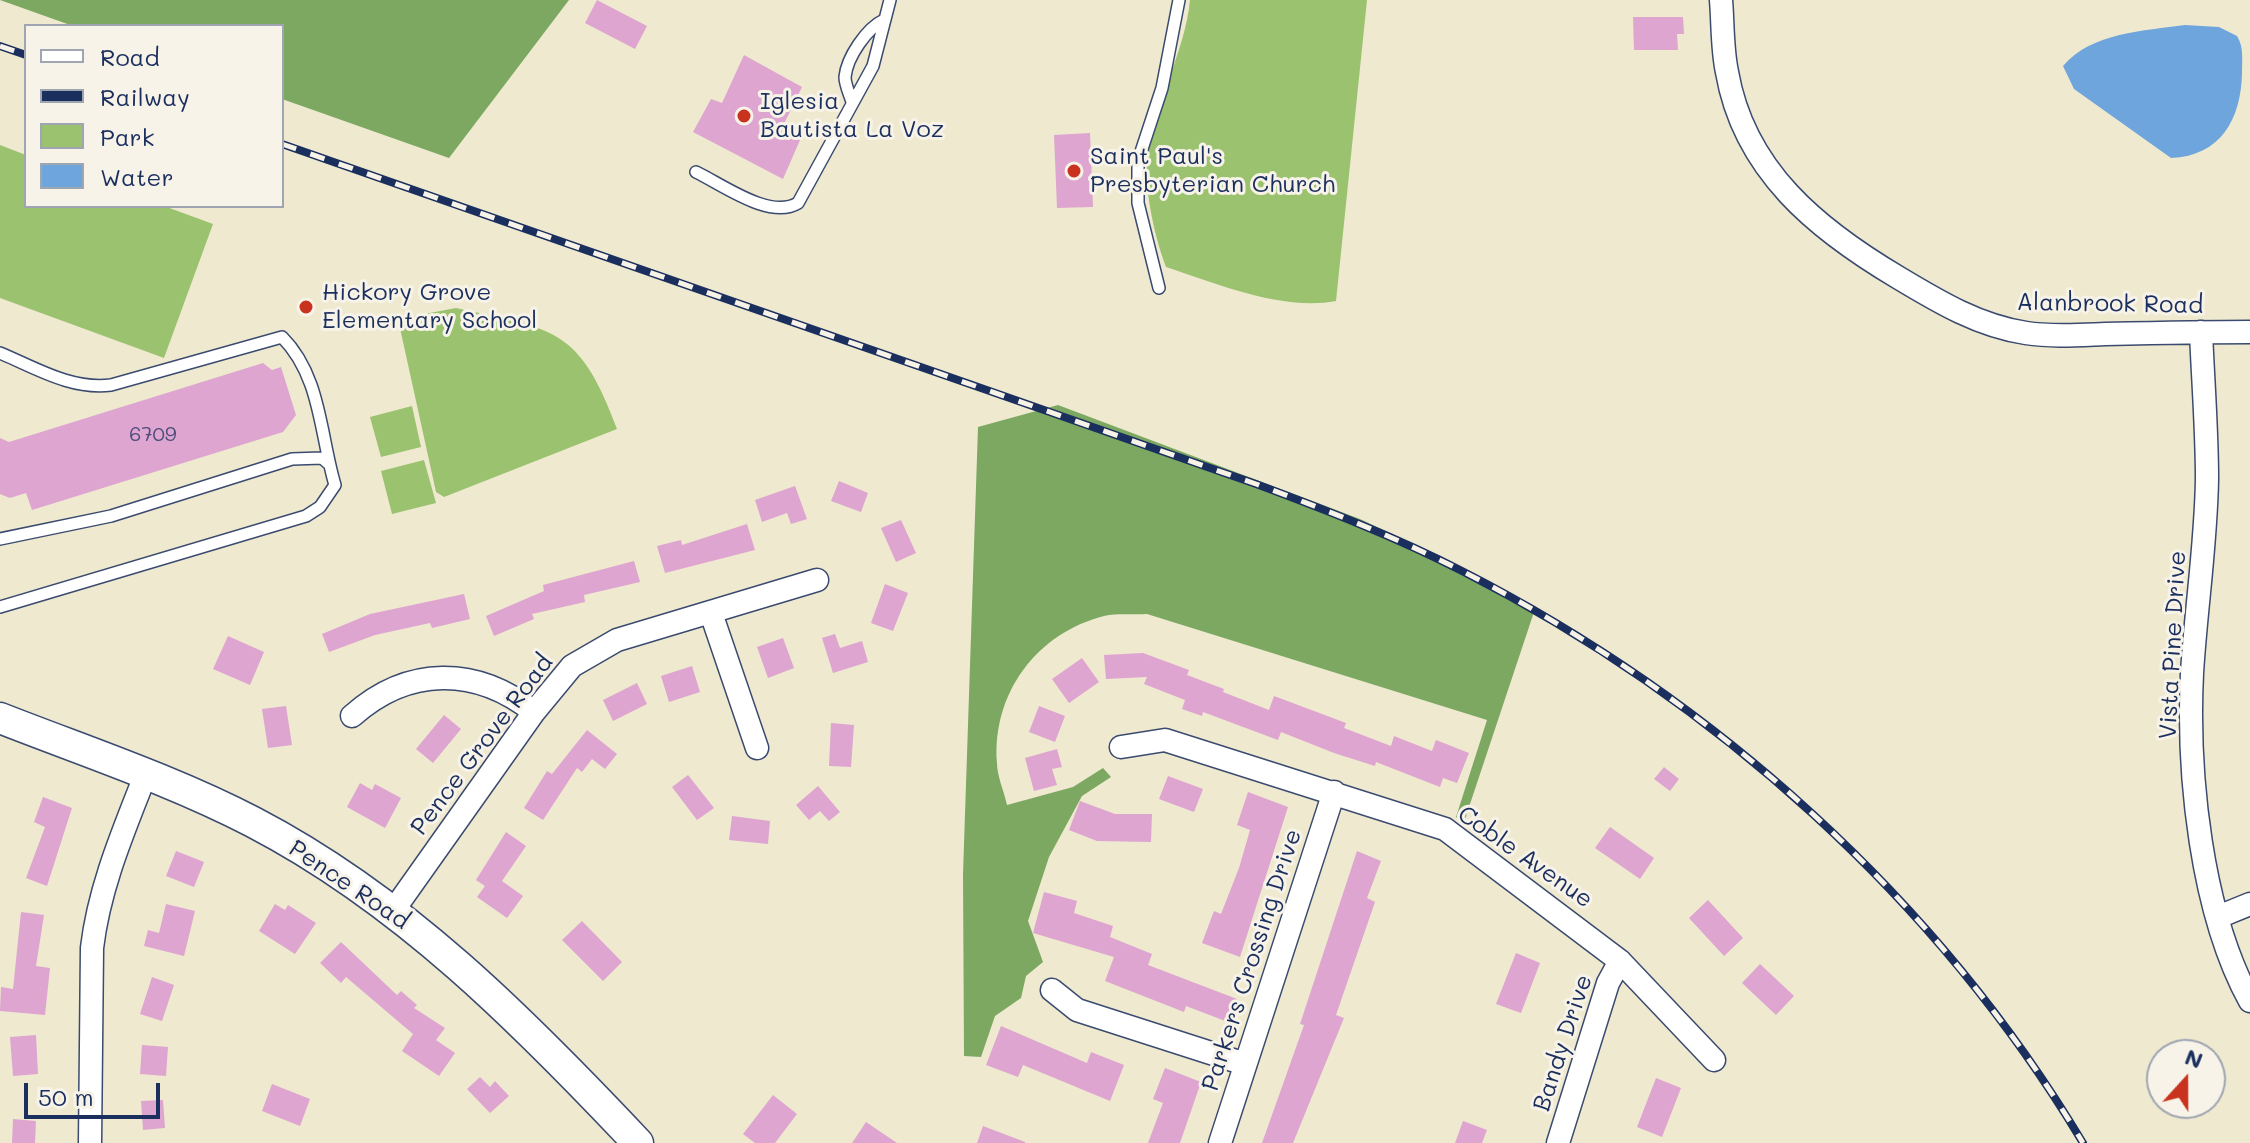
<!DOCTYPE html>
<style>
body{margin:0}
#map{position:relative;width:2250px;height:1143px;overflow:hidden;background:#efe9d0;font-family:Mali,sans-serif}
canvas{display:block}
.legend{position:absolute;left:24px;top:24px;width:260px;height:184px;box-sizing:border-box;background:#f7f3e8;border:2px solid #9fa5b1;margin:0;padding:10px 14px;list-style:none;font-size:24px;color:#1b2f5e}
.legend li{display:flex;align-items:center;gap:16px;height:40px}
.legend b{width:40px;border:2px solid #9fa5b1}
.north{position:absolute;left:2146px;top:1039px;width:80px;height:80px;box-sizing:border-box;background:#f7f3e8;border:2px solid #9fa5b1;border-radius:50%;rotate:21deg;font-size:22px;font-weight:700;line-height:32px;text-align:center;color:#1b2f5e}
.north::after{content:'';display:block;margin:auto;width:28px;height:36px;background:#c8321e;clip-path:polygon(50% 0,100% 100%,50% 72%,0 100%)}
.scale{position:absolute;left:24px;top:1083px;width:136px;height:36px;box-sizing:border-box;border:4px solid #1b2f5e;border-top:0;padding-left:10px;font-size:24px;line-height:28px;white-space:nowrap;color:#1b2f5e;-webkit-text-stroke:6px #f7f3e8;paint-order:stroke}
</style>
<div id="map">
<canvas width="2250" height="1143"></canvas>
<ul class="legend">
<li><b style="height:10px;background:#fff"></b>Road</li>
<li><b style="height:10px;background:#1b2f5e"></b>Railway</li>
<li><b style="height:22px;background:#9bc26e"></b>Park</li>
<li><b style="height:22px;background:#6ea5dc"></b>Water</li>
</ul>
<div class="north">N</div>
<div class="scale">50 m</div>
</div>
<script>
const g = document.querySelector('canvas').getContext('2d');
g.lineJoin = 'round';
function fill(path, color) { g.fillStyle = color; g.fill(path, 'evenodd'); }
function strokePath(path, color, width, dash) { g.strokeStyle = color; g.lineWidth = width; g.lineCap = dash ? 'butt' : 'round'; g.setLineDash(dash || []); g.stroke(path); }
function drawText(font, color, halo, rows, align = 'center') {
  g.font = font + ' Mali,sans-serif'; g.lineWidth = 6; g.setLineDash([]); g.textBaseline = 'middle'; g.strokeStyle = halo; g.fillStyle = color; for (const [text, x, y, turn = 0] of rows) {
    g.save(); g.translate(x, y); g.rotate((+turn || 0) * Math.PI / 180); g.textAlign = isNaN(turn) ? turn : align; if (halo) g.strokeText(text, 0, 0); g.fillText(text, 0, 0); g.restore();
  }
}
fill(new Path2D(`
 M1190 0H1367L1336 301C1281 311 1218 284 1166 267 1154 235 1143 186 1148 151 1156 99 1185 52 1190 0Z
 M0 145 26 155V206H164L213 224 164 358 0 298Z
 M456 308C554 329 580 328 617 429L444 497 436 492 398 319Z
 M412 406 421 447 381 457 370 417Z
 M424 460 436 503 392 514 381 471Z`), '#9bc26e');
fill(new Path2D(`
 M0 0H569L449 158 282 99V26H73Z
 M1058 405 1360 519 1434 554 1535 609 1464 822 1456 817 1487 720 1147 614C1134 615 1117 613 1104 616 1037 633 992 693 997 763 997 776 1004 791 1007 805L1073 787 1103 768 1111 777 1082 796 1049 857 1028 921 1043 962 1026 976 1021 998 995 1016 981 1057 964 1056 963 874 978 427Z`), '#7ca861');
fill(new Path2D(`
 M2185 25 2219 27 2237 36C2244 47 2242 60 2242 73 2241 119 2221 156 2171 158L2074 89 2063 66C2092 32 2144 31 2185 25Z`), '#6ea5dc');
fill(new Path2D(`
 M597 0 647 26 635 49 585 23Z
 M1633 17H1683L1684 34H1677L1678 50H1634Z
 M744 55 802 87 781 130 800 140 783 179 693 132 711 99 722 103Z
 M1090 133 1093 207 1057 208 1054 135Z
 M263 363 272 370 281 367 296 415 283 432 32 510 26 493 10 498 0 494V438L9 442Z
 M839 481 868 493 861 512 831 501Z
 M795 486 807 519 791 524 787 513 762 522 755 500Z
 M901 520 916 553 896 562 881 528Z
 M747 524 755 550 665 573 657 546 681 540 682 545Z
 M634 561 640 582 584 595 585 602 532 614 534 619 494 636 486 616 544 591 543 585Z
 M885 584 908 593 893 631 871 623Z
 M464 594 470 619 432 628 430 623 375 635 329 652 322 634 370 614Z
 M835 634 840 648 862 641 868 662 833 673 822 638Z
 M228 636 264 652 250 685 213 669Z
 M783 638 794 668 768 678 757 647Z
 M1143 653 1189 670 1187 675 1224 689 1223 692 1269 710 1274 696 1346 723 1344 728 1391 746 1394 736 1432 751 1436 740 1469 753 1457 783 1443 778 1440 787 1376 762 1375 766 1334 753 1281 732 1278 740 1203 712 1202 716 1182 709 1185 700 1144 684 1147 677 1106 679 1104 655Z
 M1082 658 1099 682 1069 703 1052 679Z
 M692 666 700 692 669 702 661 676Z
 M637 683 647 704 613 721 603 700Z
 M286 706 292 745 268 748 262 709Z
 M1039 706 1065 716 1055 742 1029 732Z
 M444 715 461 729 433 763 416 749Z
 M831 723 854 725 851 767 829 766Z
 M587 730 617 754 605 769 592 759 582 772 577 768 543 820 524 808 547 771 552 774Z
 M1057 749 1062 767 1052 769 1057 785 1034 791 1025 758Z
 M1664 767 1679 779 1670 791 1654 779Z
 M688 775 714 808 697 820 672 787Z
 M1168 776 1203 789 1194 812 1159 799Z
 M360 783 372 790 375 784 401 798 385 828 347 807Z
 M818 786 840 812 829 821 820 811 809 820 796 805Z
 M1248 792 1288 807 1240 957 1202 943 1214 911 1221 914 1239 868 1250 830 1237 825Z
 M43 797 72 808 47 886 26 878 45 827 34 822Z
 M1080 801 1115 814H1152L1151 842 1097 841 1069 830Z
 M732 816 770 821 768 844 729 840Z
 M1610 827 1654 858 1640 879 1595 848Z
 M506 832 526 846 502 881 523 896 507 918 477 897 485 886 476 880Z
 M176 851 204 862 194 887 166 876Z
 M1357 851 1381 861 1367 898 1375 902 1336 1015 1344 1018 1293 1143H1262L1304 1025 1300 1024Z
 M1044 892 1077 901 1074 913 1113 926 1110 937 1152 954 1148 965 1237 999 1228 1022 1186 1006 1184 1012 1105 981 1114 957 1033 933Z
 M1708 900 1743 938 1724 956 1689 918Z
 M166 904 195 911 184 956 144 946 148 930 159 933Z
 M275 904 285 910 288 905 316 923 295 954 259 931Z
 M21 912 44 915 36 966 50 968 45 1015 0 1011 1 987 13 989Z
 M582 921 622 962 603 981 562 940Z
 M341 942 397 995 401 991 417 1005 414 1008 445 1028 436 1040 455 1053 439 1076 402 1051 413 1034 346 977 341 983 320 963Z
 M1516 953 1540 963 1521 1013 1496 1004Z
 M1760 964 1794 996 1776 1015 1742 983Z
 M152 977 174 985 162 1021 140 1014Z
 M1001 1026 1087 1063 1091 1052 1124 1065 1110 1101 1023 1065 1018 1077 986 1065Z
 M36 1035 38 1074 13 1076 10 1037Z
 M142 1045 168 1047 166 1076 140 1074Z
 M1165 1068 1201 1082 1180 1143H1148L1163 1103 1153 1099Z
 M480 1077 490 1087 495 1081 509 1096 490 1113 467 1089Z
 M1656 1078 1681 1088 1662 1137 1637 1127Z
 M272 1084 310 1099 300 1126 262 1111Z
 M773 1095 797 1114 775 1143H755L743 1134Z
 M163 1100 165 1128 143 1130 141 1101Z
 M13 1119 36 1121 35 1143H12Z
 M1463 1121 1487 1130 1482 1143H1455Z
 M866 1122 897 1143H852Z
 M983 1126 1025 1142V1143H977Z`), '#dda5cf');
const lane = new Path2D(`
 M852 102C850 95 845 85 845 77 847 57 867 28 884 20
 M696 172C723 185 770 220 798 203L873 66 890 0
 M1159 288 1138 203V161L1162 88 1179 0
 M0 353C36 368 71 390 111 385L282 337C321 376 320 435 335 485L320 507 306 516 0 607
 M0 539 111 516 292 459 322 458 329 464`);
const street = new Path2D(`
 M1721 0C1723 24 1722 49 1727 72 1744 171 1818 230 1899 278 1939 302 1979 326 2026 333 2051 337 2079 335 2105 334 2153 333 2202 332 2250 332
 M2201 332C2203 381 2207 430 2207 479 2206 544 2196 608 2192 673 2187 774 2201 912 2250 1001
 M711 613 757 748
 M352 716C408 666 476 666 534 712
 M1121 747 1165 740 1445 829 1620 961 1714 1060
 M393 911 534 712 572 666 617 640 817 580
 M2218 917 2250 904
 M1052 990 1077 1010 1245 1064
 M90 1143 92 948C99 888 123 832 145 776
 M1220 1143 1334 792
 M1558 1143 1608 983 1620 961`);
const secondary = new Path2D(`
 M0 718C84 751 172 780 253 822 403 900 523 1021 638 1143`);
strokePath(lane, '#3b4b6f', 14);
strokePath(street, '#3b4b6f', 25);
strokePath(secondary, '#3b4b6f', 33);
strokePath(lane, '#fff', 11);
strokePath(street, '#fff', 22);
strokePath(secondary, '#fff', 30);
const rail = new Path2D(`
 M0 46 26 55
 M282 144 1256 484C1326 510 1396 537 1462 571 1715 700 1937 899 2083 1143`);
strokePath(rail, '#1b2f5e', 8);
strokePath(rail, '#f7f3e8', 5, [15]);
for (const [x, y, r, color] of [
 [744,116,8,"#c8321e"],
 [1074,171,8,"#c8321e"],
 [306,307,8,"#c8321e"]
]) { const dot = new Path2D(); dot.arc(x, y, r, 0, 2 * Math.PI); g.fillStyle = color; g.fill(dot); strokePath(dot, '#f7f3e8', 3); }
drawText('20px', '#4c4c7a', null, [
 ["6709",153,435]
]);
drawText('24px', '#1b2f5e', '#f7f3e8', [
 ["Iglesia",760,102],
 ["Bautista La Voz",760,130],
 ["Saint Paul's",1090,157],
 ["Presbyterian Church",1090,185],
 ["Hickory Grove",322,293],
 ["Elementary School",322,321]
], 'left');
drawText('24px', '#1b2f5e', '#f7f3e8', [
 ["Alanbrook Road",2110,304,1],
 ["Vista Pine Drive",2173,645,-87],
 ["Pence Grove Road",482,745,-53],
 ["Coble Avenue",1525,857,35],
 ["Pence Road",349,885,34],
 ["Parkers Crossing Drive",1252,960,-72],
 ["Bandy Drive",1563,1043,-72]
]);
</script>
